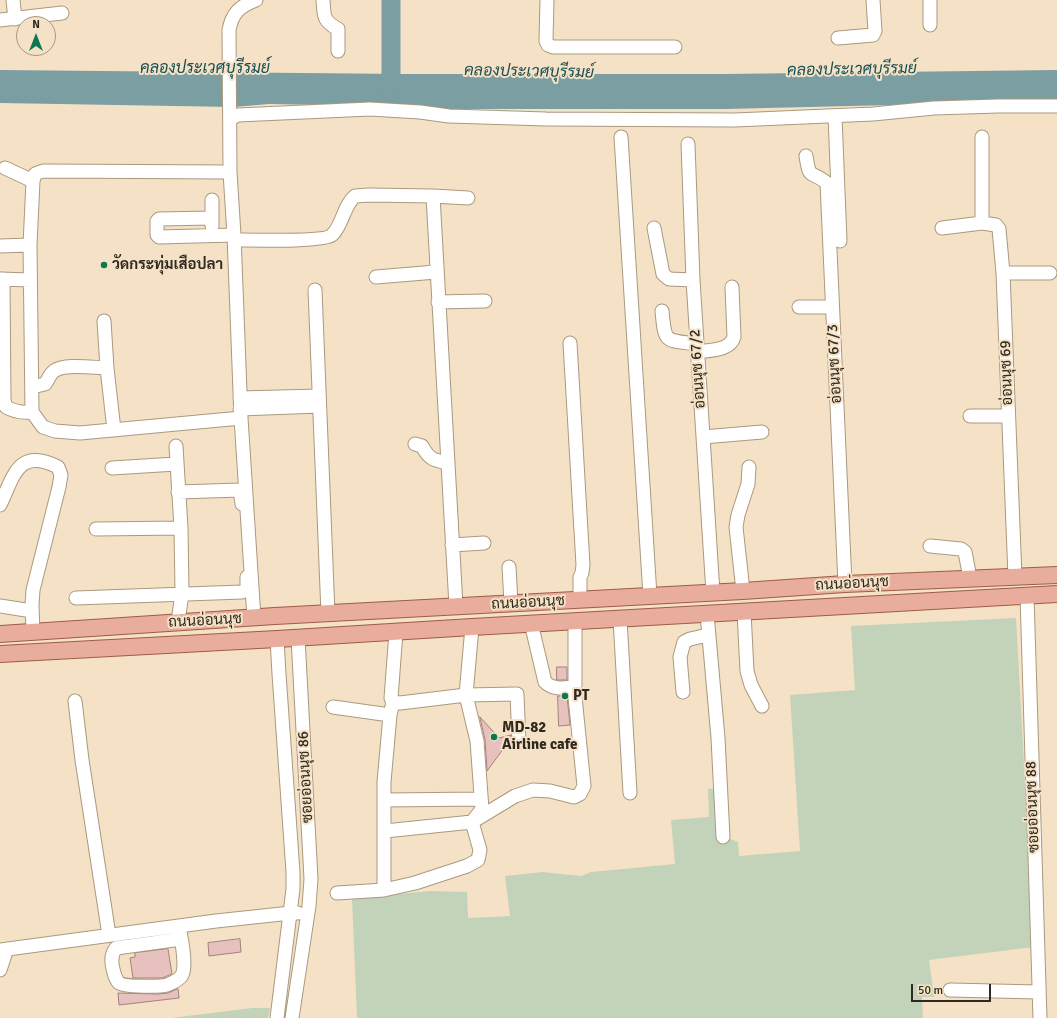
<!DOCTYPE html>
<meta charset="utf-8">
<style>
body{margin:0}
#map{position:relative;width:1057px;height:1018px;overflow:hidden;background:#f5e2c6;font-family:Signika,sans-serif}
canvas{display:block}
.north{position:absolute;left:16px;top:16px;width:40px;height:40px;box-sizing:border-box;background:#f5e2c6;border:1px solid #a69883;border-radius:50%;rotate:0deg;font-size:11px;font-weight:700;line-height:16px;text-align:center;color:#30291f}
.north::after{content:'';display:block;margin:auto;width:14px;height:18px;background:#0c7750;clip-path:polygon(50% 0,100% 100%,50% 72%,0 100%)}
.scale{position:absolute;left:911px;top:984px;width:80px;height:18px;box-sizing:border-box;border:2px solid #30291f;border-top:0;padding-left:5px;font-size:12px;line-height:14px;white-space:nowrap;color:#30291f;-webkit-text-stroke:3px #f5e2c6;paint-order:stroke}
</style>
<div id="map">
<canvas width="1057" height="1018"></canvas>
<div class="north">N</div>
<div class="scale">50 m</div>
</div>
<script>
const g = document.querySelector('canvas').getContext('2d');
g.lineJoin = 'round';
function fill(path, color) { g.fillStyle = color; g.fill(path, 'evenodd'); }
function strokePath(path, color, width, dash) { g.strokeStyle = color; g.lineWidth = width; g.lineCap = dash ? 'butt' : 'round'; g.setLineDash(dash || []); g.stroke(path); }
function drawText(font, color, halo, rows, align = 'center') {
  g.font = font + ' Signika,Sarabun,sans-serif'; g.lineWidth = 4; g.setLineDash([]); g.textBaseline = 'middle'; g.strokeStyle = halo; g.fillStyle = color; for (const [text, x, y, turn = 0] of rows) {
    g.save(); g.translate(x, y); g.rotate((+turn || 0) * Math.PI / 180); g.textAlign = isNaN(turn) ? turn : align; if (halo) g.strokeText(text, 0, 0); g.fillText(text, 0, 0); g.restore();
  }
}
fill(new Path2D(`
 M1016 618 1034 947 929 960 934 997H922L923 1018H357L352 899 429 891 467 892 468 918 510 916 505 876 543 872 581 876 591 872 675 864 671 820 709 817 708 789 725 788 730 839 738 842 739 856 800 851 790 695 855 690 851 626Z
 M252 1008H270L268 1018H171Z`), '#c2d3b9');
fill(new Path2D(`
 M0 70 402 74H724L1057 70V101L725 109H405L382 106 269 104 234 107 0 103Z`), '#7a9ea1');
strokePath(new Path2D(`
 M391 0V88`), '#7a9ea1', 19);
const building = new Path2D(`
 M557 667H567V680H557Z
 M558 696H567L570 725 559 726Z
 M480 717 499 738 511 735V743L504 748 487 771 485 740Z
 M240 939 241 952 209 956 208 943Z
 M168 949 172 974 162 978H133L130 958 135 957V953Z
 M178 989 179 998 119 1005 118 993 158 994 168 993Z`);
fill(building, '#e6c1be');
strokePath(building, '#a3817e', 1);
const minor = new Path2D(`
 M13 0 15 19
 M323 0C324 16 323 21 338 29V51
 M547 0 546 41 548 45 553 47H675
 M0 20 62 13
 M930 25V0
 M838 38 873 35 875 31 873 0
 M835 116 840 241
 M230 119 238 115 370 109 420 112 449 116 546 119 735 120 873 114 934 108 998 106H1057
 M621 137 650 596
 M982 137V223
 M688 144 693 280 713 593
 M806 156C810 182 810 169 827 183L845 584
 M5 168 33 181
 M230 172 43 171 35 174 33 181 30 245 32 412 43 427 55 431 80 433 241 418
 M433 196 468 198
 M212 200V226
 M212 218 159 219 157 221V235L159 237 234 235
 M654 228 663 274 669 279 693 280
 M942 228 982 223 996 225 999 229 1003 273 1015 577
 M234 240C249 240 325 242 332 235 343 225 343 206 355 196L369 195 433 196 456 606
 M0 246 30 245
 M1003 273H1050
 M376 277 436 272
 M0 279 30 280
 M3 279 4 400 6 407C15 412 22 413 32 412
 M315 290 328 614
 M438 302 485 301
 M799 307H832
 M662 311C665 344 665 340 697 344
 M104 321 107 368
 M570 343 583 565 582 573 580 577V600
 M697 352C709 350 730 351 734 337L732 287
 M32 387 45 384C48 380 50 374 54 371 65 363 94 368 107 368L114 430
 M240 398 319 396
 M240 409 319 406
 M970 416H1008
 M703 437 762 432
 M415 444 422 446C429 459 433 460 447 463
 M176 446 181 528 182 593 178 622
 M112 468 176 464
 M178 492 240 490 242 504
 M0 505C14 476 18 447 58 467L61 475 59 487 33 590 32 605 33 632
 M96 529 181 528
 M452 545 484 543
 M930 546 961 549 965 552 970 578
 M509 567 511 603
 M743 591 736 527 738 515 748 484 749 467
 M1027 596 1040 1018
 M76 598 242 592 247 589V577
 M0 606 32 611
 M744 612 747 671 751 685 762 706
 M707 614 718 738 723 837
 M254 618 241 418 234 235 230 172 229 30C232 13 240 6 256 0
 M620 619 630 793
 M531 623 545 682C553 690 563 688 573 687L575 685V621
 M396 632 391 698 393 702 400 703 466 695 472 627
 M683 692 680 657 684 642 690 639 708 635
 M75 701 82 760 109 935
 M333 707 390 715
 M385 800 481 799
 M385 831 472 822 515 796 533 790 550 791 574 797 580 794 584 786 574 687
 M384 890V782L390 715 393 702
 M337 893 384 890 415 883 467 866 478 860 480 850 472 822 482 809 477 741 466 695 517 694 519 743
 M179 926C181 937 187 965 182 975 180 979 172 983 167 985 160 987 124 987 119 983 115 979 114 973 113 969 111 961 111 954 116 948L181 939
 M0 950 216 921 291 913H298
 M0 970 7 949
 M950 990 1039 992
 M277 1018 293 889V872L279 674 277 639
 M292 1018 309 906 311 879 298 638`);
const major = new Path2D(`
 M0 634 275 616 743 591 845 584 1057 575
 M0 654 277 639 472 627 1057 594`);
strokePath(minor, '#aa997e', 15);
strokePath(major, '#9e5c45', 18);
strokePath(minor, '#fff', 13);
strokePath(major, '#e8ad9c', 16);
for (const [x, y, r, color] of [
 [104,265,4,"#0c7750"],
 [565,696,4,"#0c7750"],
 [494,737,4,"#0c7750"]
]) { const dot = new Path2D(); dot.arc(x, y, r, 0, 2 * Math.PI); g.fillStyle = color; g.fill(dot); strokePath(dot, '#f5e2c6', 1.5); }
drawText('bold 15px', '#30291f', '#f5e2c6', [
 ["วัดกระทุ่มเสือปลา",112,265],
 ["PT",573,696],
 ["MD-82",502,728],
 ["Airline cafe",502,745]
], 'left');
drawText('15px', '#30291f', '#f5e2c6', [
 ["อ่อนนุช 67/3",835,364,-93],
 ["อ่อนนุช 67/2",698,369,-94],
 ["อ่อนนุช 69",1007,373,-92],
 ["ถนนอ่อนนุช",852,584,-3],
 ["ถนนอ่อนนุช",528,603,-3],
 ["ถนนอ่อนนุช",205,621,-3],
 ["ซอยอ่อนนุช 86",306,777,-93],
 ["ซอยอ่อนนุช 88",1033,807,-92]
]);
drawText('italic 16px', '#194f54', '#f5e2c6', [
 ["คลองประเวศบุรีรมย์",205,69],
 ["คลองประเวศบุรีรมย์",852,70,-1],
 ["คลองประเวศบุรีรมย์",529,72,1]
]);
</script>
